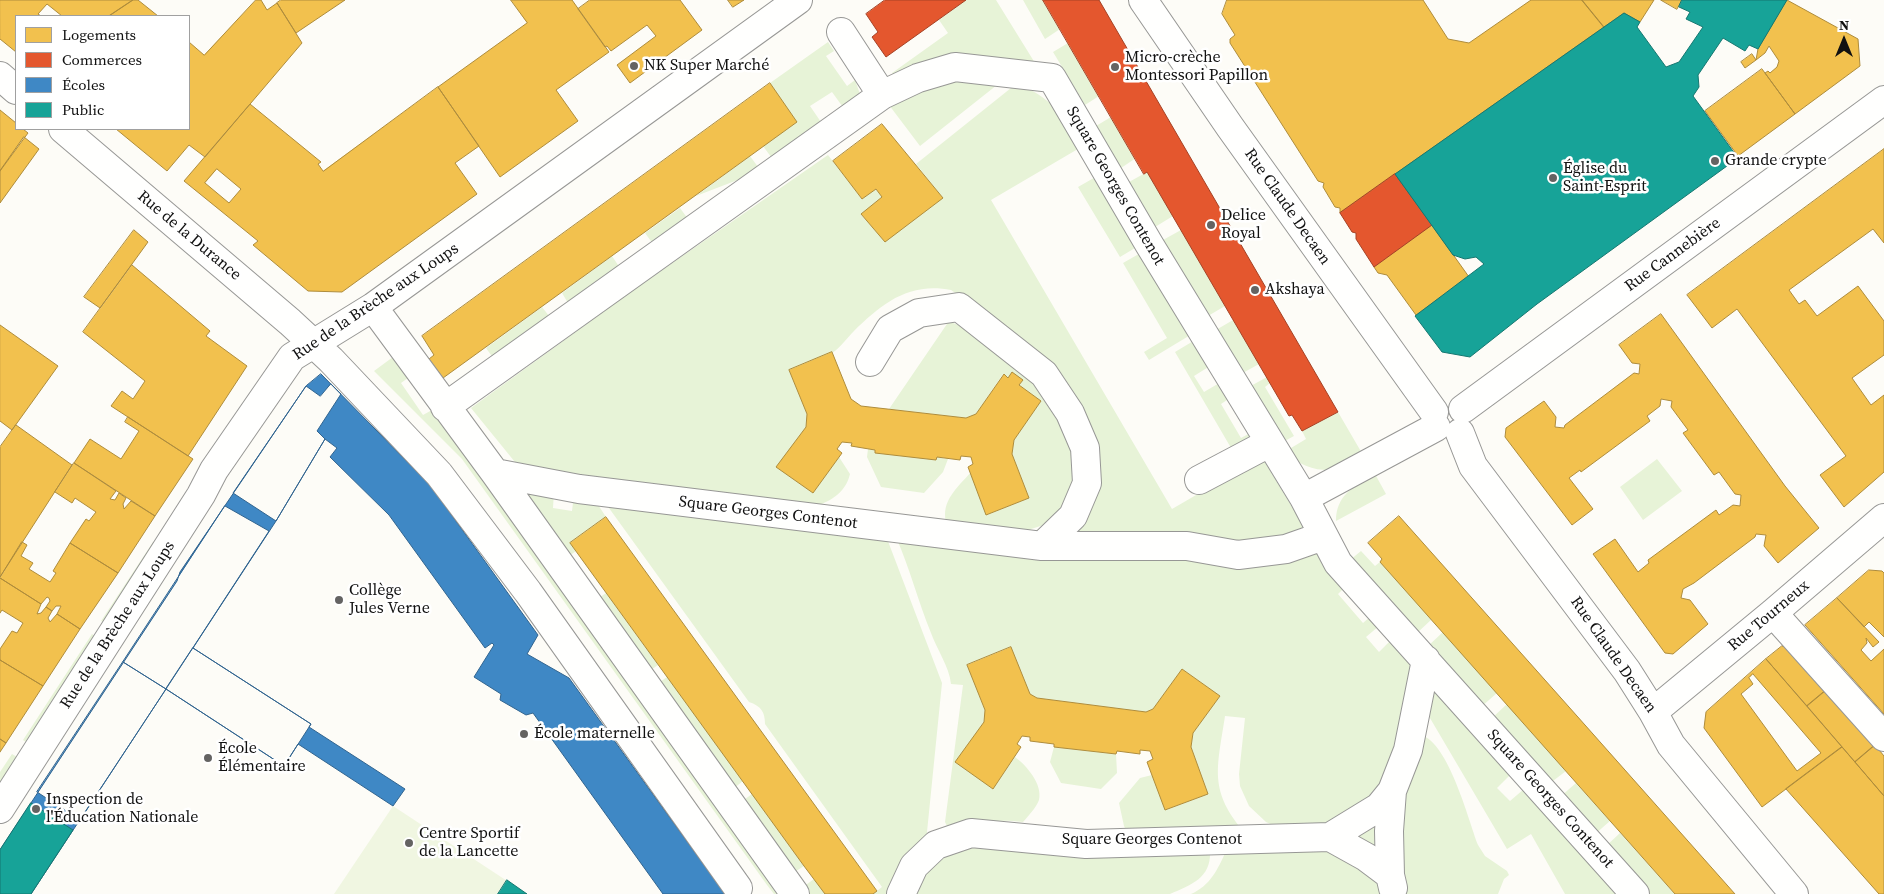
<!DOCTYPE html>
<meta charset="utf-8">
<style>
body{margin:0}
#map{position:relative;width:1884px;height:894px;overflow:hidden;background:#fdfcf7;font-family:"Source Serif 4",serif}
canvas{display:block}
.legend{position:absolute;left:15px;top:15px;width:175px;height:115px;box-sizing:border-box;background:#fff;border:1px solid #a0a0a0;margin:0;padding:6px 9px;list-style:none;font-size:15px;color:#111}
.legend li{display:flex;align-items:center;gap:10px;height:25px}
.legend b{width:25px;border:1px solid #a0a0a0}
.north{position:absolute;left:1819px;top:15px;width:50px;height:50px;-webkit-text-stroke:4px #fff;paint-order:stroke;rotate:0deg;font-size:14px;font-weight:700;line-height:20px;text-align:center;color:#111}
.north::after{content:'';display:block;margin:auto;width:18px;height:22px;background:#111;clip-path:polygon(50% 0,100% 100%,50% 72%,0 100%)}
</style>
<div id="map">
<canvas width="1884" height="894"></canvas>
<ul class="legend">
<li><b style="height:14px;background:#f2c14e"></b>Logements</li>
<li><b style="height:14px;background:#e4572e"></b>Commerces</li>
<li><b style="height:14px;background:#3f88c5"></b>Écoles</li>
<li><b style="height:14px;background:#17a398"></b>Public</li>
</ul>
<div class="north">N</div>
</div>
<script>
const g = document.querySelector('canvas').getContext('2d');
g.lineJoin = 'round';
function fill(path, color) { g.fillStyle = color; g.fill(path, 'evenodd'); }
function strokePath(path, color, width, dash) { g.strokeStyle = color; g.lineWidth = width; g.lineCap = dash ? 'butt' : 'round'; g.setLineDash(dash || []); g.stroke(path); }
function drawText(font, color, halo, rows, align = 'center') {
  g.font = font + ' "Source Serif 4",serif'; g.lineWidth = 5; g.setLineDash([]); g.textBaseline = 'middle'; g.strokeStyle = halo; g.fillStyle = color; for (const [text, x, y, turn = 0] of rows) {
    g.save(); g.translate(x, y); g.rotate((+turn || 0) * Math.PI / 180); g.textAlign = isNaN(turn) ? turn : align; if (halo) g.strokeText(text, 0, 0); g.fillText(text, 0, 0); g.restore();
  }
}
fill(new Path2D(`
 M966 0H996L1035 63 895 78 892 73 948 33 939 20Z
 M1023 0H1043L1060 29 1045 39Z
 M828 42 834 51 826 56 847 86 855 80 860 94 845 110 832 92 810 106 823 125 774 161 763 146 797 122 770 83Z
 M1068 43 1099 96 1085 105 1053 52Z
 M943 79 1002 81 920 146 889 105Z
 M1016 84C1048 94 1067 118 1083 146L991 200 1172 509 1253 462H1265L1309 535 1285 543 1063 540 1095 492 1052 363 1030 345 951 290C908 282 882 304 854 331 847 338 840 348 832 353 819 360 803 364 789 370L807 414 806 427 777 467 813 493 839 457 850 474C845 495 828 502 809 509L519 467 471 408 632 291 828 155 862 199 876 189 882 197 861 215 885 241 943 198 916 164Z
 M1111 117 1136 158 1121 168 1096 126Z
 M750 156 761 171 696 196Z
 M1147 172 1173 216 1155 227 1129 182Z
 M1099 175 1140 245 1120 257 1078 187Z
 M680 208 691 223 656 248 645 233Z
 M1181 230 1225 306 1208 316 1163 240Z
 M1144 251 1192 334 1149 360 1144 352 1167 338 1123 263Z
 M612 256 622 271 571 308 562 293Z
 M542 307 553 321 496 362 486 348Z
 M1233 320 1259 364 1241 374 1216 330Z
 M949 321 973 332 1037 383 1075 445 1074 487 1059 513 1047 524 1015 534 946 522C941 501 957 488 971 472L987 515 1029 498 1012 454 1014 440 1041 401 1019 385 1023 380 1008 378 1003 374 976 414 966 418 889 409Z
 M1195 340 1210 366 1194 376 1204 392 1221 382 1230 398 1221 404 1241 438 1250 433 1254 442 1234 453 1175 352Z
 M393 357 408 378 401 383 423 415 432 410 781 894H774L767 885 462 459 374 371Z
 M1267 377 1270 383 1265 387 1294 436 1281 443 1249 387Z
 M1338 412 1363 455C1354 459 1344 466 1335 469 1318 473 1295 464 1286 451L1306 439 1302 431Z
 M868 449 936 460 937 457 948 459 943 472 924 493 881 487 867 457Z
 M1657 459 1682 491 1643 520 1620 487Z
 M1375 474 1386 494 1336 521C1336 495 1354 486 1375 474Z
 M520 485 554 491 553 508 572 511 574 494 593 497 606 517 570 543 576 551 565 559Z
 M601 497 886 536 942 683 926 842 891 894H873L882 887 765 724C765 712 761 706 749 702Z
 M896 537 1316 545 1345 587 1338 594 1363 623 1371 616 1379 626 1366 637 1379 652 1391 640C1403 653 1411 660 1412 677L1385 789 1342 823 1282 829 1266 822 1249 806 1240 786 1239 774 1245 718 1225 716C1217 769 1208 791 1246 834L1128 835 1124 826 1119 803 1140 778 1152 775 1166 810 1208 794 1191 747 1193 733 1220 696 1182 669 1153 709 1146 712 1037 698 1030 694 1010 647 967 665 985 710 984 722 956 762 993 789 1015 757C1026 765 1043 784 1039 800 1036 808 1028 816 1023 822 996 819 975 822 949 830L945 822 963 685 951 684C949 666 937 650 931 633 918 601 910 569 896 537Z
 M153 542 162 548 110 626 101 621Z
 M1361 551 1375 566 1380 562 1432 619 1416 634 1350 560Z
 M606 593 658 665 648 672 596 600Z
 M1443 632 1497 693 1481 707 1427 647Z
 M92 634 101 640 32 746 23 740Z
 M667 677 743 781 733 789 657 684Z
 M1430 692H1438L1511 774 1497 788 1510 801 1524 789 1618 894H1565L1531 834 1507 849 1427 713Z
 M1507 704 1566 771 1549 784 1491 719Z
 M1424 736C1450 749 1468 818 1478 845L1485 856 1507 871 1509 875 1504 879 1498 894H1403L1402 777Z
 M1054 747 1116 754 1117 773 1101 789 1061 783 1050 762Z
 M12 754 22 760 0 795V772Z
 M1576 783 1610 821 1594 835 1560 797Z
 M752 794 804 866 793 873 741 802Z
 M1378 815 1387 860 1347 833Z
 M1620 833 1675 894H1647L1605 847Z
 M957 844 1210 852C1211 878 1191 885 1170 894H908L913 883Z
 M1330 848 1373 874 1384 894H1191C1210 886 1218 869 1226 851Z
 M814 879 825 894H809L803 887Z`), '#e7f3d7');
fill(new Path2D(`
 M393 806 527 894H334Z`), '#f0f6e1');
const homes = new Path2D(`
 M0 0H133L109 16H62L47 4 38 14 41 16H16V52L0 39Z
 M133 0H138L158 16H109Z
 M256 0H261L267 10 277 3 302 43 205 157 189 145 167 171 116 129H189V42L204 55Z
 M281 0H345L296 33 277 3Z
 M511 0H572L609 52 556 90 578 121 500 177 438 87 527 23Z
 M590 0H680L702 30 630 83 617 65 656 36 647 25 611 51 607 46 605 47 578 9Z
 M728 0H744L733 7Z
 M1227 0H1423L1448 39 1469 43 1531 0H1582L1604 27 1340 213V208L1335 207 1323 187 1324 183 1318 181 1230 43V39L1235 35 1222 14Z
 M1582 0H1654L1640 22 1624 13 1604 27Z
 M1661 0H1682L1677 9Z
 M1787 0 1858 39 1860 66 1795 114 1765 73 1768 71 1770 73 1777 67 1779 61 1769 46 1765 53 1756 60 1758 49Z
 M1752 54 1756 60 1745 68 1741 62Z
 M1762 69 1795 114 1738 156 1705 111Z
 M770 83 797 122 443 378 429 359 434 355 422 336Z
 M438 87 479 146 455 163 477 194 342 292 308 291 253 245 258 241 184 181 250 104 321 162 318 164 323 171ZM217 169 241 189 229 203 205 183Z
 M0 110 16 123V129H23L28 133 0 171Z
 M882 124 943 198 885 242 861 214 882 197 876 189 862 199 833 161Z
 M24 137 39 149 0 203V171Z
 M1884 149V243L1873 229 1789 290 1799 304 1805 300 1817 316 1858 286 1884 321V355L1852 378 1871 405 1884 395V472L1844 507 1820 475 1846 456 1737 309 1712 328 1687 295Z
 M1432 225 1469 277 1416 315 1387 275 1378 273 1374 267Z
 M134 230 148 242 100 308 84 297Z
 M132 265 210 331 206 336 247 366 188 456 111 406 122 391 133 399 145 381 83 332Z
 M1661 314 1785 486 1819 528 1778 563 1764 546 1766 535 1756 534 1755 537 1694 583 1683 589 1681 598 1690 600 1708 624 1673 654 1665 653 1593 554 1615 539 1638 572 1649 563 1648 560 1716 510 1719 515 1733 505 1740 506 1741 495 1735 494 1719 472 1714 475 1683 433 1688 430 1671 407 1672 401 1661 399 1660 406 1647 416 1650 421 1581 472 1580 470 1569 478 1593 509 1572 525 1505 437 1506 428 1544 401 1556 417 1555 427 1564 428 1565 425 1634 373 1639 374 1640 364 1632 363 1619 345Z
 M0 325 58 366 12 430 0 421Z
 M832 352 851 399 861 406 966 418 976 414 1004 374 1008 378 1012 372 1023 380 1019 385 1041 401 1014 440 1012 454 1029 498 986 515 968 467 973 464 971 457 961 456 960 460 937 457 936 460 875 453V450L851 446 852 443 842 442 837 449 842 453 813 493 776 467 806 427 807 414 789 370Z
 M128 417 193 459 155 516 74 463 90 439 121 459 139 431 125 422Z
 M16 425 72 465 0 577V447Z
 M74 463 116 491 110 499 115 500 119 493 126 498 123 504 124 509 131 501 155 516 118 573 70 543 86 519 89 521 96 512 75 498 72 503 55 492Z
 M1399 516 1585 725 1735 894H1675L1380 562 1382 559 1368 543Z
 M606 517 877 891 873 894H825L804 866 570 543Z
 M22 542 27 545 21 556 33 563 29 569 50 582 56 573 53 571 70 543 118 573 80 629 57 614 61 606H56L52 611 46 607 50 601 49 598 47 597 41 604 0 578Z
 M1869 570 1882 571 1884 573V637L1869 622 1864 627 1837 598Z
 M0 578 41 604 37 614 41 613 46 607 52 611 48 618 50 622 57 614 80 629 43 686 0 660V649L12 631 17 633 23 623 2 610 0 613Z
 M1837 598 1879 642 1873 647 1866 638 1867 643 1861 650 1871 661 1884 649V714L1805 625Z
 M1782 646H1786L1825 691 1807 706 1766 659Z
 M1011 647 1030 694 1037 698 1146 712 1153 709 1182 669 1220 696 1193 733 1191 747 1208 794 1165 810 1147 762 1153 759 1150 751 1140 750V754L1117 751 1116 754 1054 747V744L1030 741V737L1022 736 1017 744 1021 747 993 789 955 762 984 722 985 710 967 665Z
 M1766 659 1842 747 1762 807 1704 728 1706 712ZM1753 674 1821 753 1797 771 1741 694 1753 684 1749 678Z
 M0 660 43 686 6 743 0 739Z
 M1825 691 1875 745 1855 762 1807 706Z
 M0 739 6 743 0 752Z
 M1875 745 1884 756V796L1855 762Z
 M1842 747 1884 796V894H1879L1786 789Z`);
fill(homes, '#f2c14e');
strokePath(homes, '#ae8c3c', 1);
const shops = new Path2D(`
 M885 0H966L886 57 872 37 878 32 866 14Z
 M1043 0H1099L1338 412 1302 431 1292 415 1289 416 1147 172 1144 174Z
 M1395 174 1432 225 1374 267 1356 239V233L1352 232 1340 213Z`);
fill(shops, '#e4572e');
strokePath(shops, '#a54225', 1);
const schools = new Path2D(`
 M321 374 430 485 538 635 527 654 569 678 725 894H663L533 713 526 715 500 700 501 694 474 677 494 645 492 643 485 648 389 515 330 457 337 448 325 439 276 521 193 648 311 724 309 727 405 789 393 806 298 744 284 766 166 689 31 894H0V850L177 581 180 572 306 386Z
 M331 384 341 394 317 431 325 439 276 521 233 493 306 386 320 396Z
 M225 506 269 531 166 689 123 662Z
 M193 648 311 724 284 766 166 689Z
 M123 662 166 689 80 820 37 792Z`);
fill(schools, '#3f88c5');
strokePath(schools, '#31648f', 1);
const public = new Path2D(`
 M1682 0H1787L1758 49 1749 45 1745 51 1723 38 1698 75 1699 87 1693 96 1738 158 1537 304 1470 357 1442 352 1415 316 1484 264 1476 257 1465 259 1453 255 1395 174 1624 13 1640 22 1637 27 1666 67 1679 62 1703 27 1686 19 1690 12 1679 7Z
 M31 803 73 830 31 894H0V850Z
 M507 880 527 894H498Z`);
fill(public, '#17a398');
strokePath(public, '#157770', 1);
const minor = new Path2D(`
 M1143 0 1230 127 1434 412
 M841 32 882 95
 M0 76 16 90
 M63 129 290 322 331 360 439 474 528 592 738 888
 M373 307 495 473 795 894
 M870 362 890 329 919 313 959 307 1044 374 1070 413 1085 448 1087 483 1073 516 1042 546
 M445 407 882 95 918 78 955 67 1052 78 1149 244 1304 498 1436 427
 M1463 409 1884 100
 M1460 433 1473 466 1627 671 1653 712 1671 745 1794 894
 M495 473 579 489 1042 546H1187L1238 555 1286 549 1323 536
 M1199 480 1269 443
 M1304 498 1338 563 1635 894
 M1773 613 1884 737
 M1653 712 1773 613 1884 518
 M0 809 201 495 214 470 292 357 373 307 798 0
 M1330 837 1379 807 1392 791
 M1393 888 1390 875 1389 831 1392 791 1408 750 1426 660
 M901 894 914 866 936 845 971 833 1086 844 1330 837 1366 857 1390 875`);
strokePath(minor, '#979795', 30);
strokePath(minor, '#fffffe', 28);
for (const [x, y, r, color] of [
 [634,66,5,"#646362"],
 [1115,67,5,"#646362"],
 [1715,161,5,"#646362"],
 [1553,178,5,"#646362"],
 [1211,225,5,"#646362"],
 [1255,290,5,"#646362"],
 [339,600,5,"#646362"],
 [524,734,5,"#646362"],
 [208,758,5,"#646362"],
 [36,809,5,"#646362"],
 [409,843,5,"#646362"]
]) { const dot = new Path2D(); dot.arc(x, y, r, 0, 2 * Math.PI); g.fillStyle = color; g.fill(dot); strokePath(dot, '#fff', 2); }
drawText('16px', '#111', '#fff', [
 ["Micro-crèche",1125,58],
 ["Montessori Papillon",1125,76],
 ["NK Super Marché",644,66],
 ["Grande crypte",1725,161],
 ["Église du",1563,169],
 ["Saint-Esprit",1563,187],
 ["Delice",1221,216],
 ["Royal",1221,234],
 ["Akshaya",1265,290],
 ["Collège",349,591],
 ["Jules Verne",349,609],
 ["École maternelle",534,734],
 ["École",218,749],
 ["Élémentaire",218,767],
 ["Inspection de",46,800],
 ["l'Éducation Nationale",46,818],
 ["Centre Sportif",419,834],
 ["de la Lancette",419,852]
], 'left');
drawText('16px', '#111', '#fff', [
 ["Square Georges Contenot",1115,186,60],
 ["Rue Claude Decaen",1287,207,55],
 ["Rue de la Durance",189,236,40],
 ["Rue Cannebière",1673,255,-36],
 ["Rue de la Brèche aux Loups",376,302,-34],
 ["Square Georges Contenot",768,513,7],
 ["Rue Tourneux",1769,616,-40],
 ["Rue de la Brèche aux Loups",118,625,-57],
 ["Rue Claude Decaen",1613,655,55],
 ["Square Georges Contenot",1550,799,48],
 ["Square Georges Contenot",1152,840]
]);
</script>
